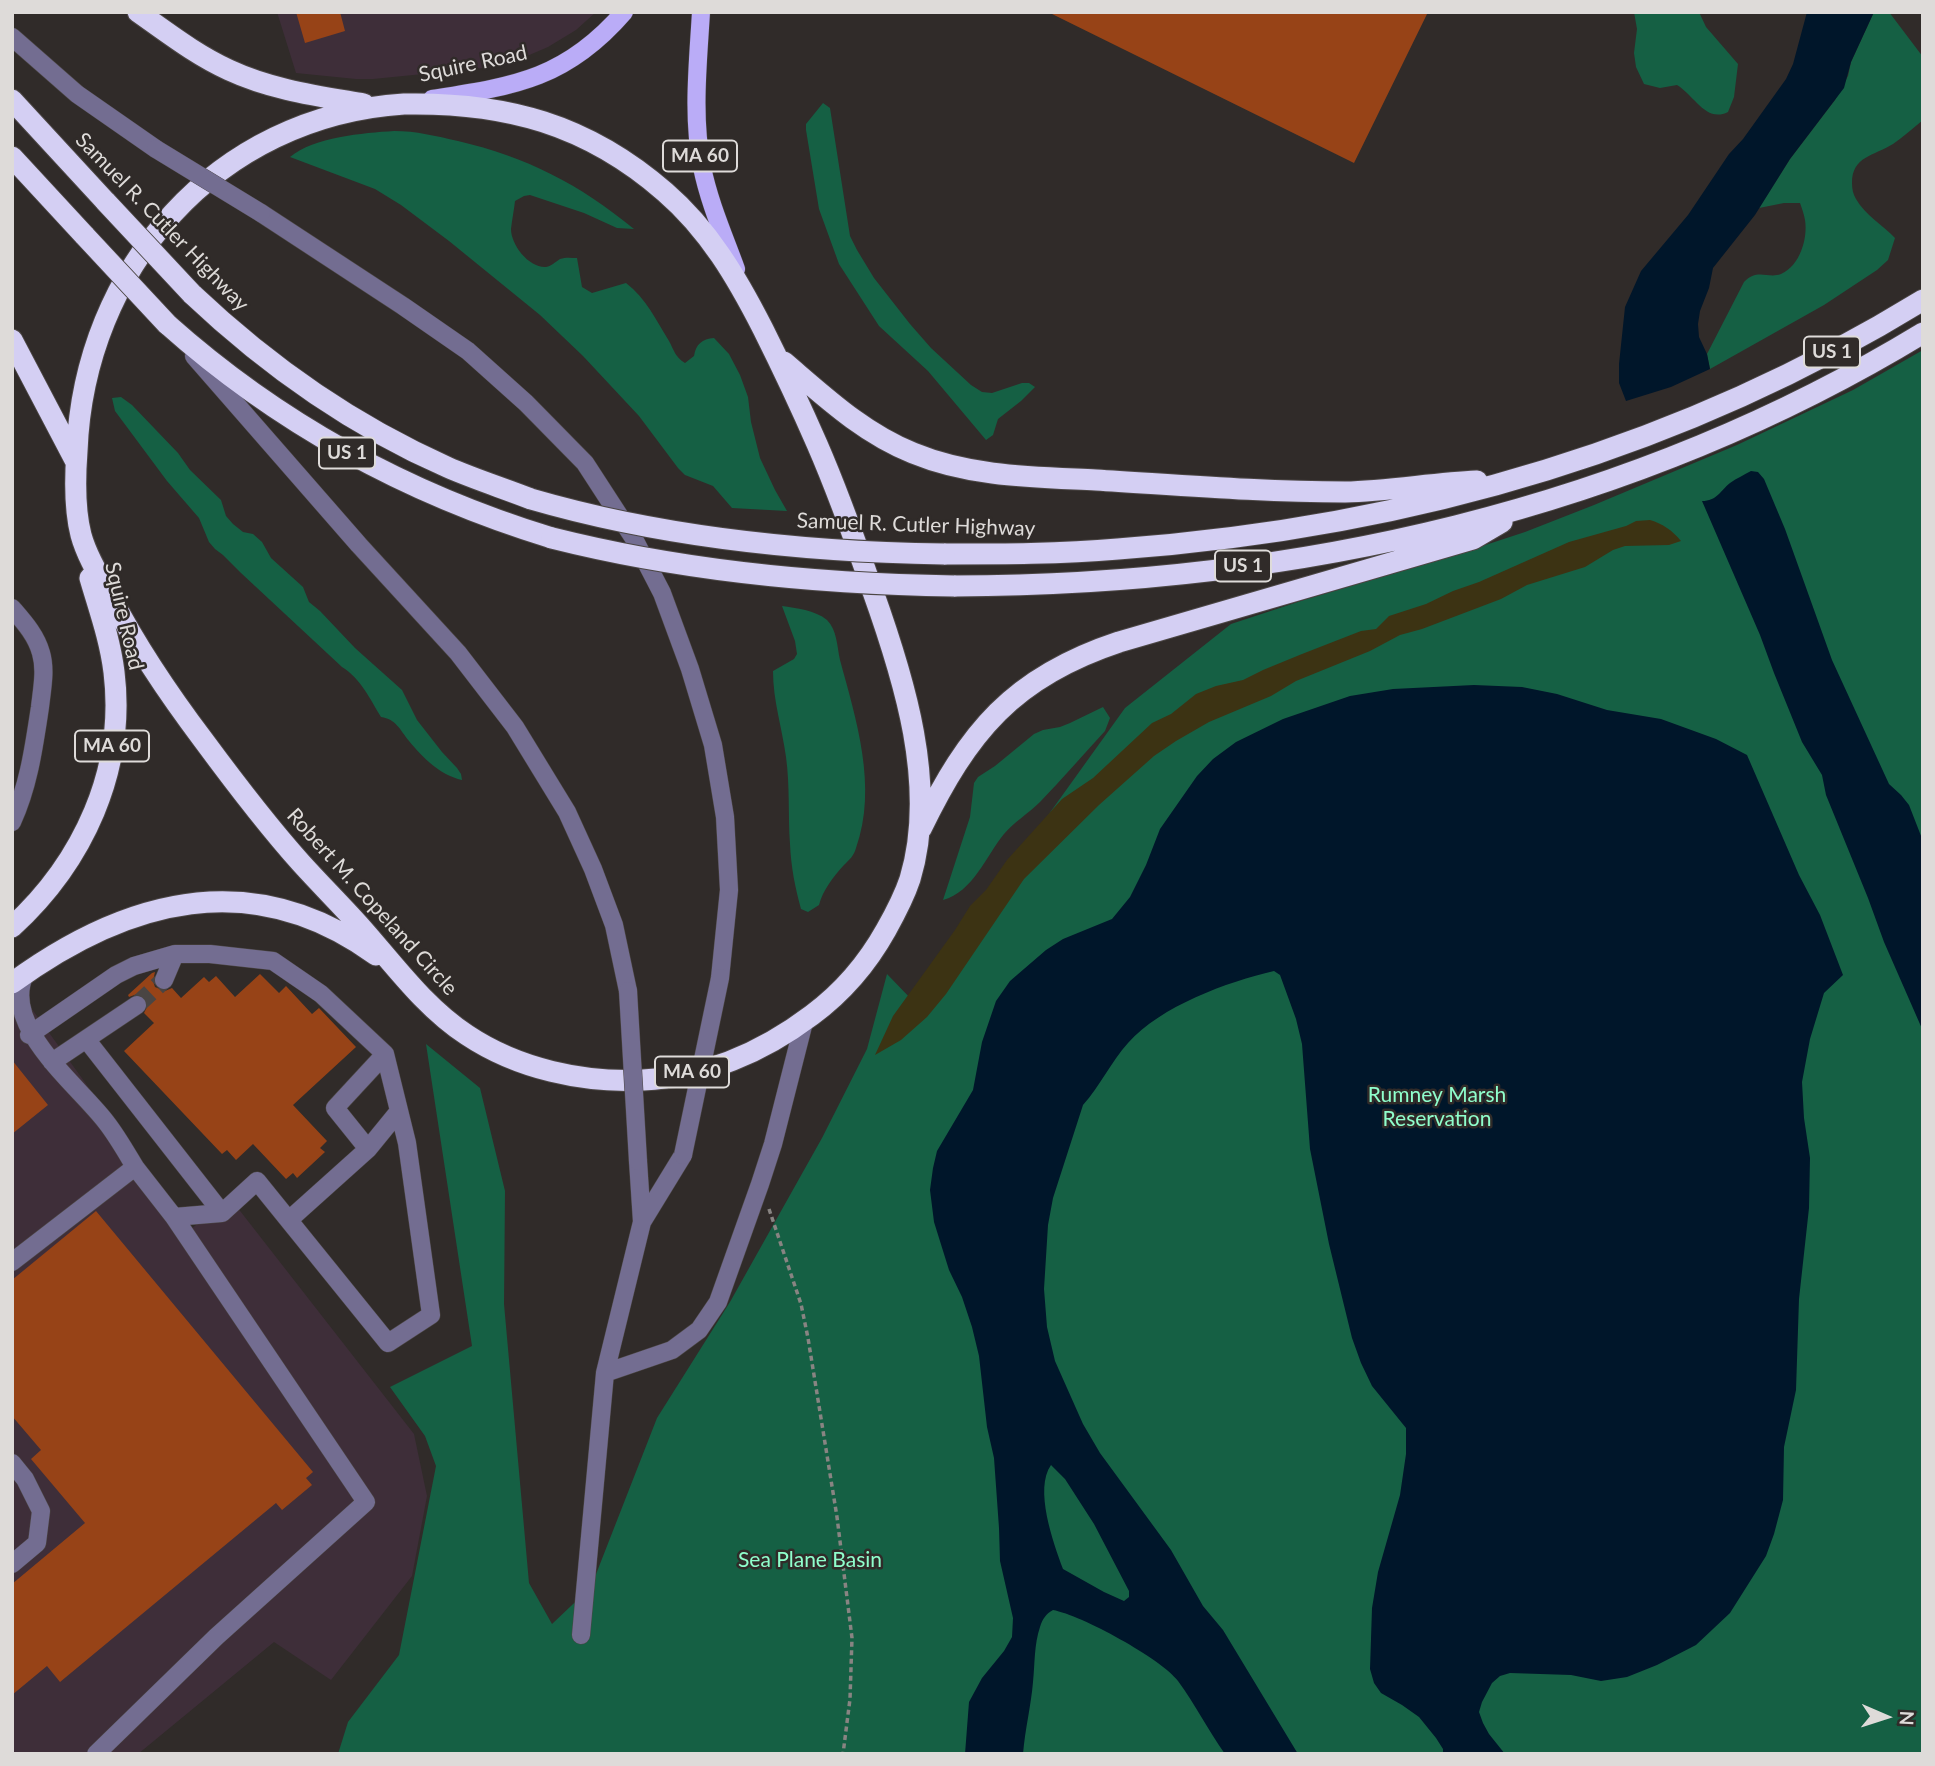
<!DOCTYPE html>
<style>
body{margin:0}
#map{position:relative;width:1935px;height:1766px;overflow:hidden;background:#302b29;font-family:Lato,sans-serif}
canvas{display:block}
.frame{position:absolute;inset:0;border:14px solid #dedbd9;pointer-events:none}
.north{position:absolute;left:1851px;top:1682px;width:70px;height:70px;-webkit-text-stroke:5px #302b29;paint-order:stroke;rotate:93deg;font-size:19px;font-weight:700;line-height:28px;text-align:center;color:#dedbd9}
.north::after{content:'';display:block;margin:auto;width:24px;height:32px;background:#dedbd9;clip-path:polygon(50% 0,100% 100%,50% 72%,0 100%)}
</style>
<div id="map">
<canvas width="1935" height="1766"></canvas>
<div class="frame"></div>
<div class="north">N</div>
</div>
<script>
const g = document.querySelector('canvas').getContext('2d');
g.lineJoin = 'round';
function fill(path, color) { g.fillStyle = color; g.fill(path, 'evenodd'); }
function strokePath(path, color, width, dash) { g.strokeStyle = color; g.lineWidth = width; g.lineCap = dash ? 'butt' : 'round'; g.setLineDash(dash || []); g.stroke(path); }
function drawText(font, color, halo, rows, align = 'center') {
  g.font = font + ' Lato,sans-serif'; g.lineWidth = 5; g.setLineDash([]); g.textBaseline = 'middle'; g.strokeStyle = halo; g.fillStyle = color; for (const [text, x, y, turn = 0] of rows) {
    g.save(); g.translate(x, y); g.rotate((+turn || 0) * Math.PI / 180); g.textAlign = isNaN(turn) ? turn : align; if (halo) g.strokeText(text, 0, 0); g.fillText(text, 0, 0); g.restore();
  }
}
fill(new Path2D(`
 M277 12H596L576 30 548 47 513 62 493 67 373 79H356L296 73Z
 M29 1005 191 1229 230 1198 414 1434 427 1496 412 1576 331 1680 274 1642 138 1754H12V1016Z`), '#3e2e39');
fill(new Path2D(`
 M1634 12H1699L1706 27 1738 64 1734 97 1728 112C1706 123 1695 96 1677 85L1660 88 1644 84 1636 67 1634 53 1637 29Z
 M1874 12H1889L1923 57V120C1913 128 1903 137 1893 144 1874 156 1852 156 1852 183 1852 189 1853 194 1856 199 1865 215 1883 225 1895 238L1888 260 1877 270 1824 305 1710 369 1707 354 1744 282C1757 268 1768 279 1781 274 1800 266 1808 238 1805 220 1804 214 1802 209 1800 203H1784L1759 208 1790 159 1835 100 1848 76 1851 62Z
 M823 103 830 108 850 236 857 250 874 278 910 324 931 348 971 385 982 392 992 393 1022 383H1029L1035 387 1021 401 998 419 993 435 986 440 928 371 879 326 839 264 819 209 806 130V124Z
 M394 131C416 131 436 136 458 141 527 157 579 184 634 229L617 228 584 213 530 195 524 196 515 201C514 210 512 220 511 229 511 245 529 268 546 267 552 266 555 262 560 259 566 257 571 258 577 258L582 287 592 293 626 283C646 298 656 320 669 341 674 350 675 357 685 363L694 356C696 344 702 339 714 338L729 354 740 375 748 397 751 422 760 458 775 490 787 511 732 508 713 486 685 475 678 468 639 416 583 356 540 315 449 241 401 205 375 189 290 157C314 137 363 133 394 131Z
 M1923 350V1754H338L348 1722 399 1655 436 1466 425 1436 390 1387 472 1346 426 1044 480 1088 505 1191 504 1304 529 1583 552 1624 591 1587 657 1418 730 1302 822 1138 867 1049 887 974 914 1002 1125 708 1231 624 1304 600 1446 558 1525 532 1594 505 1737 445 1853 390Z
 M121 397 132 405 178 453 190 470 221 500 226 516 233 524 243 532 253 534 262 542 271 558 303 587 309 602 320 611 355 648 402 690 417 720 442 752 457 768 461 774 462 780C440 775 423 758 409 741 400 730 396 719 381 717 370 699 361 679 342 667L241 573 223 555 215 549 209 542 199 518 167 481 115 411 112 398Z
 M782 606C796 608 815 610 827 620 837 630 837 646 840 660 856 719 878 787 856 848 854 856 849 860 844 865 833 877 823 890 819 905L808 912 801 909C795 887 791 867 790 844 788 815 790 786 786 757 782 727 773 701 773 671L794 659 797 654 795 641Z
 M1103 707 1110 718 1105 731C1084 754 1062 779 1040 802 1029 813 1014 822 1004 834 986 856 973 892 943 900L970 817 974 783 978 777 995 766 1034 734 1043 730 1060 727 1070 723Z`), '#156044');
fill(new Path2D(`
 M1650 520C1663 524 1672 530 1681 541L1669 545 1625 546 1613 550 1585 567 1527 585 1501 599 1422 629 1400 635 1370 651 1296 681 1271 696 1209 722 1176 741 1154 756 1099 805 1024 879 946 994 927 1017 901 1040 875 1055 893 1016 955 930 970 906 986 890 1007 860 1062 799 1093 778 1152 723 1171 714 1196 694 1216 686 1243 680 1263 670 1302 654 1361 631 1376 629 1389 616 1426 604 1453 591 1479 582 1569 542 1626 526 1636 521Z`), '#3c3313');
fill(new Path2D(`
 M1807 12H1874L1851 62 1844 88 1790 159 1755 215 1713 268 1709 288 1700 311 1698 324 1699 337 1707 354 1710 369 1671 387 1626 401 1619 383V364L1625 307 1641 271 1688 215 1729 154 1743 139 1786 79 1793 64Z
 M1751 471 1758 472 1764 479 1785 529 1832 660 1889 784 1901 795 1909 805 1923 841V1031L1884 942 1868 898 1826 795 1822 775 1802 742 1774 673 1760 635 1702 501C1717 501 1720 491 1730 483 1737 478 1744 475 1751 471Z
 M1474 685 1522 687 1557 694 1607 710 1661 719 1716 739 1747 755 1799 875 1820 915 1843 975 1824 993 1810 1039 1802 1082 1804 1118 1810 1158 1809 1208 1799 1299 1796 1390 1784 1447 1783 1500 1774 1534 1766 1556 1730 1613 1696 1645 1657 1665 1627 1677 1601 1681 1571 1675 1510 1673 1500 1676 1492 1683 1482 1702 1479 1712 1483 1723 1489 1734 1505 1754H1443V1749L1436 1738 1419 1717 1402 1705 1381 1693 1374 1683 1370 1669 1372 1608 1378 1572 1400 1495 1406 1454V1428L1372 1386 1361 1363 1352 1338 1329 1244 1310 1149 1302 1044 1296 1019 1280 975 1274 971C1227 982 1161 1006 1128 1043 1111 1062 1100 1086 1083 1105L1053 1198 1048 1225 1044 1289 1047 1327 1055 1361 1083 1424 1100 1453 1171 1550 1203 1606 1223 1630 1298 1754H1225C1208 1730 1195 1704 1178 1681 1162 1659 1081 1615 1053 1610 1046 1614 1043 1618 1040 1627 1034 1645 1035 1663 1033 1682 1031 1706 1025 1729 1023 1754H965L969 1702 982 1678 1004 1651 1012 1637 1013 1618 1000 1561 999 1528 994 1458 987 1427 979 1356 972 1327 962 1297 949 1270 934 1222 930 1190 933 1168 937 1151 973 1090 982 1042 996 1001 1010 981 1046 950 1063 939 1112 919 1130 897 1146 865 1160 829 1197 776 1213 759 1236 742 1283 719 1350 696 1393 689ZM1051 1465 1065 1479 1094 1524 1129 1591V1597L1124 1601 1104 1592 1063 1569C1053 1542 1034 1489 1051 1465Z`), '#00162a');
fill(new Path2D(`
 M296 12H340L345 31 305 43Z
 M1048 12H1428L1354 163Z
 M155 972 153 981 155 987 165 991 172 988 181 998 204 977 209 982 216 976 235 997 260 974 279 993 286 986 312 1014 319 1008 356 1047 293 1105 327 1141 320 1148 325 1152 297 1178 293 1173 286 1179 253 1144 236 1160 227 1150 222 1154 124 1051 154 1023 144 1013 148 1005 146 998 137 994 129 997 128 995 152 973Z
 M12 1060 48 1105 12 1134Z
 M96 1211 313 1472 306 1478 312 1485 282 1510 276 1503 60 1682 47 1666 12 1695V1584L85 1523 31 1459 41 1450 12 1416V1280Z`), '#974317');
strokePath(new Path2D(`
 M137 1005 164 980`), '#4a4543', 18, [18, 9]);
const minor = new Path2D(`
 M12 37 77 94 156 149
 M261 213 403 306 468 351 526 403 585 463 633 537 662 593 690 669 713 745 725 817 729 890 720 978
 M194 356 359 545 458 653 515 727 567 812 593 869 614 925 628 991
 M12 608C24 622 36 635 41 653 46 670 42 689 40 707 34 746 29 785 12 822
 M164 980 175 954
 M29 1035 116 975 134 966 175 954H210L273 961 321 994 385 1054 407 1143 431 1315 388 1343 257 1181 222 1213 174 1217 135 1167
 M86 1039 222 1213
 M52 1062 137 1005
 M368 1149 335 1108 385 1054
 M638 1161 642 1222
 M290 1219 368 1149 399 1111
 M12 1262 135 1167C126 1152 117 1136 106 1122 78 1085 0 1026 25 974
 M605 1373 672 1350 699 1330 718 1302 760 1184 773 1144 804 1022
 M12 1463 25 1479 41 1511 37 1543 12 1564
 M581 1635 605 1373 642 1222 683 1155
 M96 1754 216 1637 366 1502 174 1217`);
const major = new Path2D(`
 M701 12C698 64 692 116 702 167 709 202 724 236 736 269
 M432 99C515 86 566 79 624 12`);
const highway = new Path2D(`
 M138 12C168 33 196 55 229 70 272 90 318 96 364 104
 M12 100 106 202
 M404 104C505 102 587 124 665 192 709 230 737 278 763 329 782 367 800 405 817 444 838 492 855 540 872 589 904 678 938 786 910 879 904 897 895 914 886 930 867 964 843 992 812 1015 763 1052 705 1077 643 1080 583 1083 518 1069 467 1035 424 1007 393 963 359 925 340 904 320 884 301 863 266 824 235 783 204 741 170 696 138 649 112 599 101 579 87 557 81 535 74 508 75 478 77 451 84 268 217 116 404 104Z
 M12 157 85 236
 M192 294C267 365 352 425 447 467 474 479 503 488 531 499
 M167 324C279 424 408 494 552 538
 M12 340 75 460
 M784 362C825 397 863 433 913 453 971 477 1034 477 1096 480 1179 485 1262 492 1345 492 1389 491 1433 483 1477 481
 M944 554C1002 554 1060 554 1118 549 1404 528 1677 451 1923 300
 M954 586C1294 585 1630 511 1923 333
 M921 829C968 732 1013 677 1119 642L1473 539 1502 522
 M12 927C83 862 126 770 114 672 110 639 99 609 90 578
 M12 983C127 899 252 865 376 955`);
strokePath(minor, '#4c4745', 19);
strokePath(major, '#4c4745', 19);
strokePath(highway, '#4c4745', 23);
strokePath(new Path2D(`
 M769 1209 801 1304 808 1338 837 1517 852 1638 850 1699 843 1754`), '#888482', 3.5, [5, 3.5]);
strokePath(minor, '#736d91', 18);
strokePath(major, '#baacf7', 18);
strokePath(highway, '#d4cff3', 21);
const minorBridge = new Path2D(`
 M156 149 261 213
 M628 991 638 1161
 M683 1155 720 978`);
const highwayBridge = new Path2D(`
 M106 202 192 294
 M85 236 167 324
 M531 499C665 538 805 552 944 554
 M552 538C683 571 818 584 954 586`);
strokePath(minorBridge, '#4c4745', 19, []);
strokePath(highwayBridge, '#4c4745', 23, []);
strokePath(minorBridge, '#736d91', 18);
strokePath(highwayBridge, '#d4cff3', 21);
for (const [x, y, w] of [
 [700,156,74],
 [1832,352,56],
 [347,453,56],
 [1243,566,56],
 [112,746,74],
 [692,1072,74]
]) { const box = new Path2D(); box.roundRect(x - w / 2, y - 15.5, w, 31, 5); g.fillStyle = '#302b29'; g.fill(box); strokePath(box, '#dedbd9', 2); }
drawText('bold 19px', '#dedbd9', null, [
 ["MA 60",700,156],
 ["US 1",1832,352],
 ["US 1",347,453],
 ["US 1",1243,566],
 ["MA 60",112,746],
 ["MA 60",692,1072]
]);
drawText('21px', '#dedbd9', '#302b29', [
 ["Squire Road",473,64,-12],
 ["Samuel R. Cutler Highway",162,222,46],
 ["Samuel R. Cutler Highway",916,525,2],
 ["Squire Road",124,616,77],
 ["Robert M. Copeland Circle",372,902,48]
]);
drawText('21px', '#8ffecc', '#302b29', [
 ["Rumney Marsh",1437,1095],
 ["Reservation",1437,1119],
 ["Sea Plane Basin",810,1560]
]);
</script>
